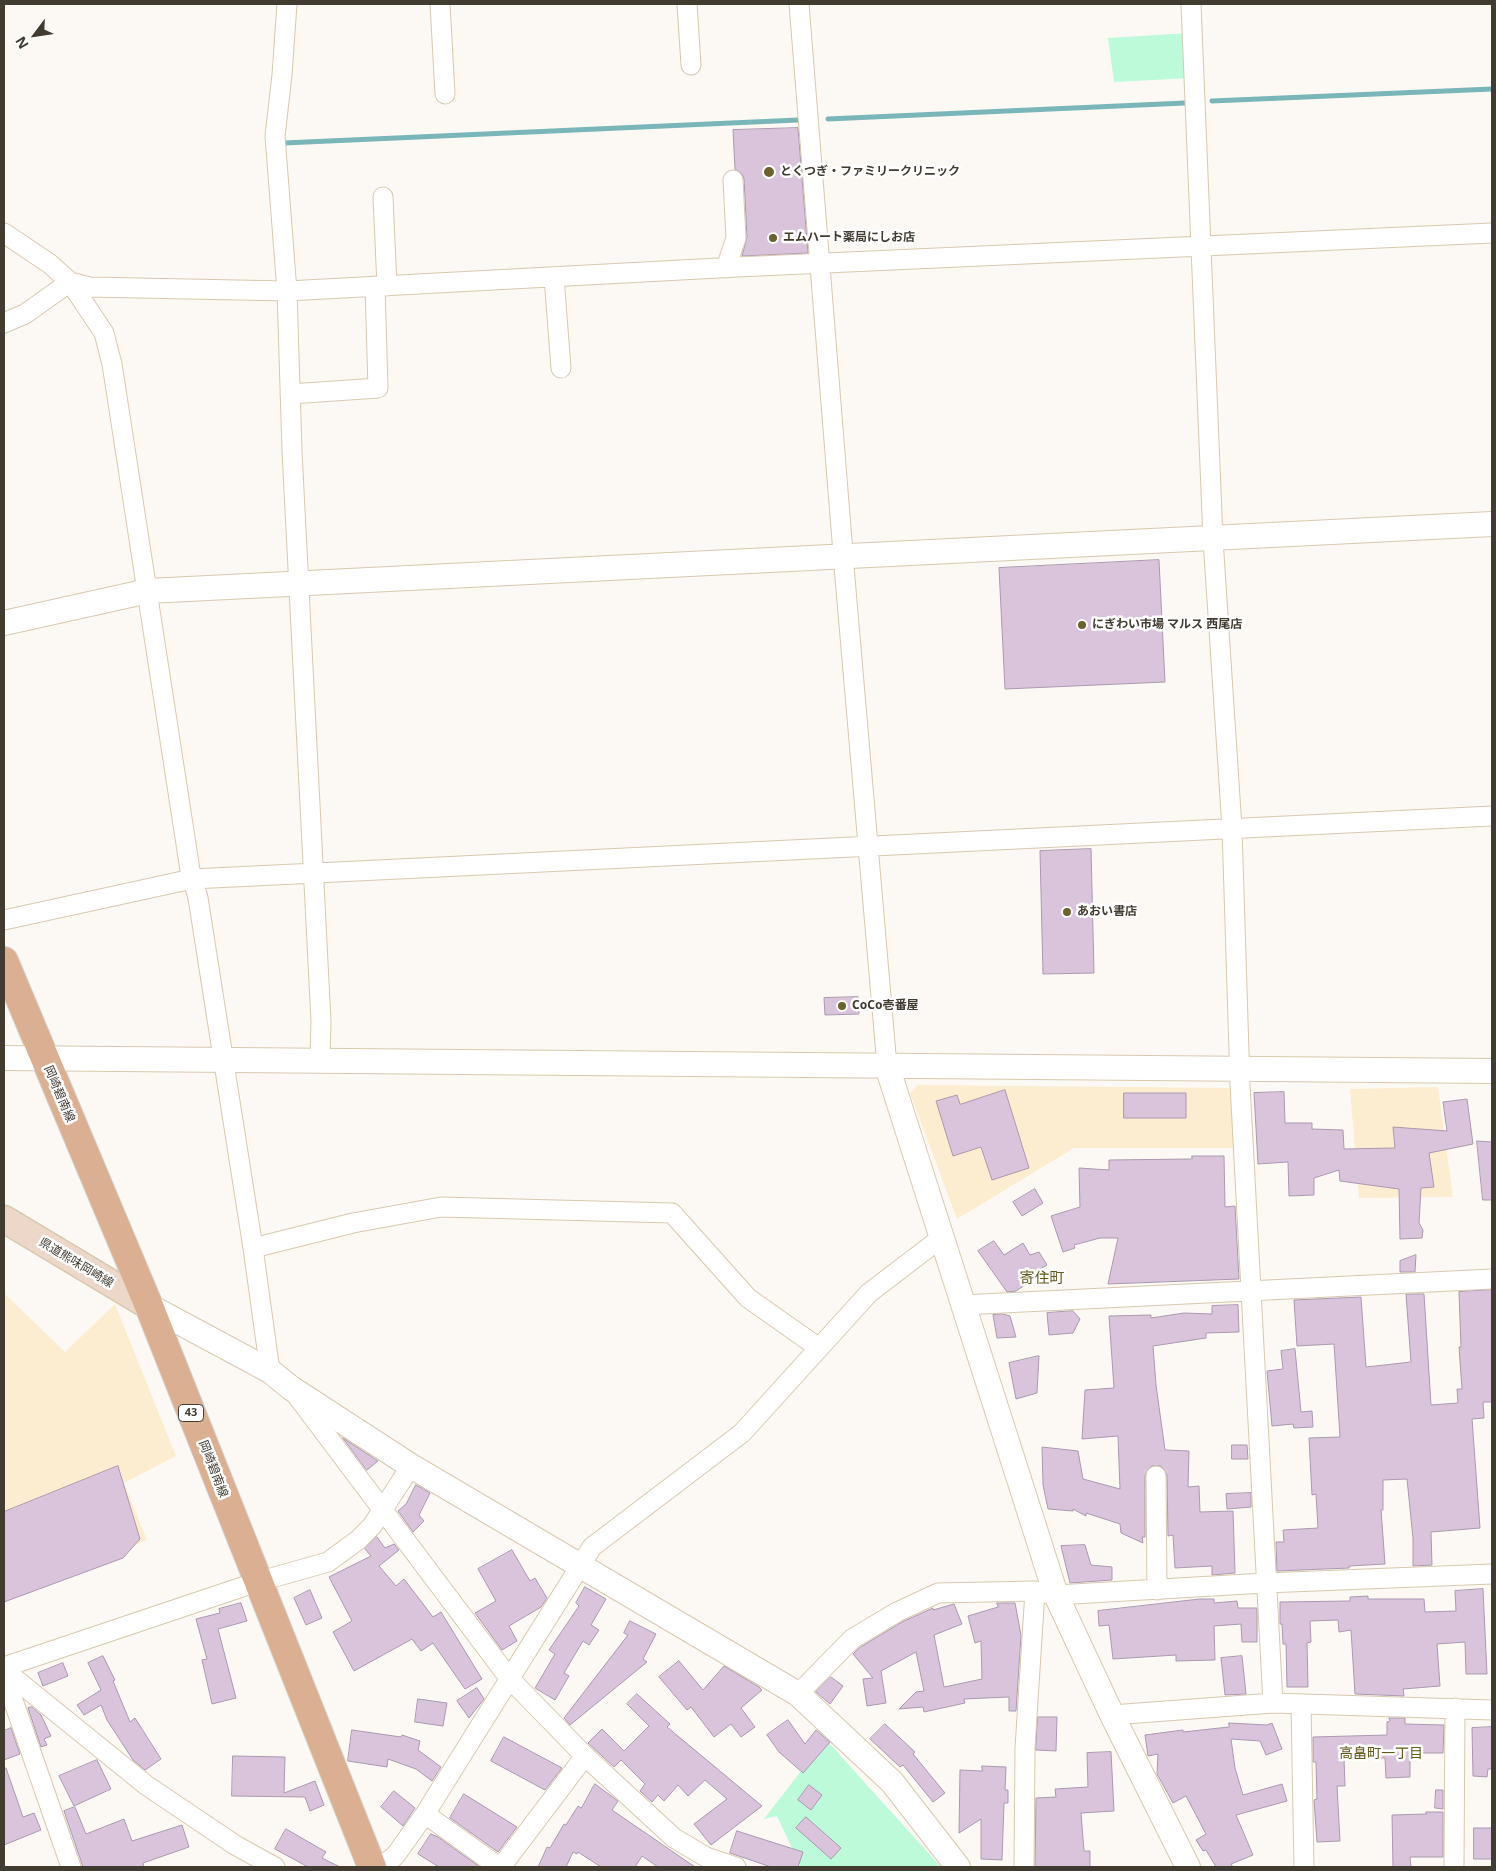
<!DOCTYPE html>
<meta charset="utf-8">
<style>
body{margin:0}
#map{position:relative;width:1496px;height:1871px;overflow:hidden;background:#fcf9f4;font-family:"Noto Sans",sans-serif}
canvas{display:block}
.frame{position:absolute;inset:0;border:5px solid #413b30;pointer-events:none}
.north{position:absolute;left:10px;top:10px;width:50px;height:50px;-webkit-text-stroke:4px #fff;paint-order:stroke;rotate:239deg;font-size:14px;font-weight:700;line-height:20px;text-align:center;color:#413b30}
.north::after{content:'';display:block;margin:auto;width:18px;height:22px;background:#413b30;clip-path:polygon(50% 0,100% 100%,50% 72%,0 100%)}
</style>
<div id="map">
<canvas width="1496" height="1871"></canvas>
<div class="frame"></div>
<div class="north">N</div>
</div>
<script>
const g = document.querySelector('canvas').getContext('2d');
g.lineJoin = 'round';
function fill(path, color) { g.fillStyle = color; g.fill(path, 'evenodd'); }
function strokePath(path, color, width, dash) { g.strokeStyle = color; g.lineWidth = width; g.lineCap = dash ? 'butt' : 'round'; g.setLineDash(dash || []); g.stroke(path); }
function drawText(font, color, halo, rows, align = 'center') {
  g.font = font + ' "Noto Sans","Noto Sans JP",sans-serif'; g.lineWidth = 5; g.setLineDash([]); g.textBaseline = 'middle'; g.strokeStyle = halo; g.fillStyle = color; for (const [text, x, y, turn = 0] of rows) {
    g.save(); g.translate(x, y); g.rotate((+turn || 0) * Math.PI / 180); g.textAlign = isNaN(turn) ? turn : align; if (halo) g.strokeText(text, 0, 0); g.fillText(text, 0, 0); g.restore();
  }
}
fill(new Path2D(`
 M918 1085 1234 1088 1237 1148H1074L957 1219 910 1093Z
 M1438 1087 1453 1197 1359 1198 1350 1089Z
 M4 1293 65 1352 115 1304 176 1456 124 1483 147 1540 4 1602Z`), '#fcedd1');
fill(new Path2D(`
 M1189 33 1192 78 1114 82 1108 38Z
 M829 1743 941 1867H801L777 1816 764 1819 801 1771Z`), '#bcfada');
strokePath(new Path2D(`
 M1212 101 1492 89
 M828 119 1185 103
 M284 143 798 120`), '#7ab6b8', 5);
const building = new Path2D(`
 M798 128 808 253 742 256 747 237 744 179 742 174 735 169 733 130Z
 M1159 560 1165 682 1005 689 999 568Z
 M1091 849 1094 973 1043 974 1040 851Z
 M858 997 859 1014 825 1015 824 998Z
 M1005 1090 1029 1168 992 1180 981 1147 953 1156 936 1101 957 1095 960 1104Z
 M1284 1092 1285 1123H1312V1129L1343 1130 1344 1149 1395 1148 1393 1127 1447 1131 1443 1102 1467 1099 1473 1144 1429 1153 1434 1187 1421 1188 1419 1223 1423 1230 1422 1238 1400 1239 1399 1189 1340 1181 1339 1170 1314 1178V1195L1289 1196 1288 1162 1258 1164 1254 1093Z
 M1124 1093H1186V1118H1124Z
 M1477 1141 1492 1142V1200H1483Z
 M1192 1156H1224L1225 1207 1235 1206 1239 1279 1108 1284 1118 1238H1100L1074 1245 1075 1248 1063 1252 1051 1216 1080 1207 1079 1168 1109 1170V1160L1192 1159Z
 M1035 1189 1043 1203 1022 1216 1013 1202Z
 M994 1241 1004 1255 1023 1243 1030 1255 1039 1252 1047 1265 1022 1280 1025 1285 1016 1291 1007 1292 978 1251Z
 M1416 1255 1415 1272H1400V1261Z
 M1492 1290V1402H1483L1484 1418 1472 1419 1480 1528 1431 1532 1432 1565 1413 1566V1538L1407 1479 1383 1480V1510H1381L1385 1564 1349 1566V1568L1277 1571 1276 1542H1284L1283 1530 1318 1528 1316 1494 1312 1495 1309 1438 1340 1437 1334 1344 1297 1346 1294 1300 1361 1297 1366 1367 1411 1362 1406 1294H1424L1431 1405 1458 1403 1457 1389H1462L1459 1347H1461L1459 1292Z
 M1238 1305 1239 1332 1206 1333V1338L1153 1346 1156 1385 1165 1450 1189 1451 1188 1487 1199 1486 1200 1512 1233 1511 1235 1573 1212 1575V1566L1175 1568 1173 1535 1168 1536 1167 1475 1161 1466H1151L1145 1476V1537H1142L1143 1543 1121 1533 1120 1524 1086 1513V1516L1073 1509V1511L1048 1509 1043 1485 1042 1447 1078 1451 1083 1479 1120 1489 1118 1436 1082 1439 1085 1390 1114 1388 1109 1316 1151 1315V1318L1184 1313 1212 1314V1306Z
 M1073 1311 1080 1319 1073 1333 1049 1335 1047 1313Z
 M1003 1314 1010 1316 1016 1337 997 1338 993 1315Z
 M1295 1349 1301 1412 1312 1411 1313 1427 1294 1428 1293 1424 1272 1426 1267 1371 1283 1369 1281 1351Z
 M1039 1356 1037 1393 1016 1399 1009 1363Z
 M343 1438 378 1461 367 1470Z
 M1232 1445H1247L1248 1459H1232Z
 M118 1466 140 1539 123 1558 4 1602V1512Z
 M416 1485 430 1493 419 1515 424 1521 413 1532 398 1511 406 1504Z
 M1251 1493V1507L1227 1509 1226 1494Z
 M377 1537 385 1548 394 1544 399 1550 379 1566 396 1586 404 1579 433 1617 441 1612 482 1679 465 1689 433 1643 421 1651 412 1639 354 1671 333 1632 352 1621 329 1577 371 1556 365 1549Z
 M1085 1545 1091 1565 1112 1567V1580L1070 1583 1061 1546Z
 M512 1550 530 1581 535 1578 547 1598 541 1607 509 1626 517 1641 502 1650 475 1613 496 1601 478 1569Z
 M585 1587 606 1599 591 1625 599 1630 589 1645 583 1641 564 1673 569 1676 555 1700 535 1688 555 1654 549 1650 579 1606 576 1603Z
 M1483 1589 1487 1674H1466L1465 1642 1437 1644 1440 1686 1403 1689 1404 1696 1355 1694 1351 1630 1339 1632 1338 1620 1310 1621 1311 1642 1307 1643 1308 1687H1287L1286 1644H1283L1282 1624H1280V1602L1350 1601V1597L1368 1596V1599H1424L1425 1612 1456 1611 1455 1591Z
 M310 1590 322 1618 306 1625 294 1598Z
 M1200 1599H1214V1603L1237 1601 1238 1608H1257V1642H1242L1241 1624 1214 1626 1215 1660 1176 1661V1655L1113 1659 1109 1625 1099 1626 1098 1611Z
 M241 1603 247 1621 218 1629 236 1698 212 1704 202 1660 207 1659 196 1619 220 1613 219 1609Z
 M997 1603H1015L1021 1635 1016 1711H1009V1697L964 1699 965 1703 924 1712 923 1707 899 1709 916 1692 924 1691 916 1652 881 1671 886 1703 867 1706 863 1679 873 1678 853 1654 859 1648 902 1622 933 1608V1610L954 1604 962 1624 934 1635 944 1687 982 1679 981 1641 975 1643 968 1616 998 1607Z
 M630 1621 656 1634 643 1659 647 1662 570 1725 564 1718 628 1635 624 1633Z
 M103 1656 115 1680 113 1681 130 1722 135 1718 161 1759 145 1770 133 1760 107 1720 101 1705 84 1715 77 1705 101 1690 88 1663Z
 M1242 1656 1246 1694 1225 1695 1221 1658Z
 M679 1661 703 1690 724 1666 759 1687 762 1690 741 1708 755 1727 741 1737 731 1724 714 1737 691 1707 687 1710 659 1677Z
 M63 1663 68 1676 43 1686 38 1673Z
 M831 1677 843 1686 830 1704 816 1692Z
 M477 1688 484 1699 469 1718 457 1701Z
 M637 1694 670 1724 667 1727 762 1806 711 1845 694 1824 727 1799 705 1780 688 1796 678 1785 664 1801 658 1795 652 1802 640 1791 645 1784 621 1760 614 1767 588 1743 602 1729 624 1751 649 1726 627 1704Z
 M418 1699 447 1703 443 1726 415 1722Z
 M32 1707 41 1715 51 1736 44 1739 47 1745 41 1747 28 1708Z
 M1038 1717H1057L1056 1751 1036 1750Z
 M1389 1718H1405V1724L1444 1725 1443 1753H1410V1777L1386 1778 1385 1758H1344L1345 1786H1337L1340 1841 1317 1842 1314 1800 1317 1799 1316 1762H1313V1737L1387 1735V1722L1390 1721Z
 M788 1720 805 1744 816 1730 830 1742 803 1773 779 1752 767 1735Z
 M1229 1723 1267 1725 1272 1723 1282 1749 1266 1755 1260 1741 1231 1739 1235 1768 1243 1795 1282 1784 1287 1801 1236 1815 1253 1855 1231 1864 1233 1867H1216L1206 1850 1203 1851 1196 1840 1206 1834 1186 1796 1173 1803 1157 1774 1158 1754 1148 1756 1145 1735 1183 1730V1732L1229 1727Z
 M885 1724 915 1752 913 1754 945 1793 933 1802 903 1765 900 1767 870 1739Z
 M1492 1727V1769H1488L1487 1777 1473 1776 1472 1728Z
 M11 1728 20 1754 4 1760V1731Z
 M352 1730 401 1737 402 1735 420 1741 418 1750 441 1767 432 1781 416 1769 388 1759 387 1767 348 1761Z
 M504 1737 562 1768 545 1790 491 1761Z
 M1111 1752 1114 1811 1081 1813 1084 1851H1090V1867H1035L1036 1798 1056 1797 1055 1789 1088 1787 1087 1753Z
 M233 1756 285 1757 284 1793 315 1781 324 1805 310 1811 305 1797 232 1796Z
 M97 1760 111 1789 74 1806 59 1776Z
 M982 1766 1006 1767 1005 1790H1008V1803H1004L1002 1860 981 1859V1819L959 1833 960 1770 982 1771Z
 M4 1768H6L23 1817 34 1813 41 1830 4 1845Z
 M595 1784 618 1801 612 1810 695 1867H658L642 1856 635 1867H601L578 1852 577 1854 573 1852 566 1867H538L547 1847 550 1848 564 1824 566 1825 578 1806 581 1808Z
 M809 1785 822 1795 811 1810 798 1800Z
 M1436 1790H1443V1809L1435 1808Z
 M394 1791 415 1808 403 1826 381 1807Z
 M464 1794 517 1827 498 1852 450 1818Z
 M75 1807 86 1834 124 1819 132 1841 182 1825 189 1847 143 1863 144 1867H83L64 1811Z
 M1426 1812H1443V1857H1410L1411 1867H1393L1392 1815 1426 1814Z
 M806 1817 841 1848 831 1859 796 1828Z
 M1474 1828H1492V1859H1474Z
 M286 1829 326 1852 322 1858 340 1867H308L275 1849Z
 M737 1831 803 1852 798 1867H771L730 1853Z
 M431 1834 438 1837 480 1867H439L418 1854Z`);
fill(building, '#d9c4dc');
strokePath(building, '#ab98af', 1);
const minor = new Path2D(`
 M287 4 282 75 275 136 287 291 292 451 321 1021 320 1060
 M440 4 445 94
 M687 4 691 65
 M799 4 845 578 887 1066
 M1191 4 1213 539 1232 828 1240 1084 1273 1703
 M383 197 387 286
 M4 233 50 264 70 282 104 333 112 364 190 870 198 898 253 1248 270 1371
 M726 268 736 238 733 180
 M554 277 561 368
 M4 323 25 314 70 282 89 287 287 291 737 267 1492 233
 M290 394 378 388 375 286
 M4 920 192 879 1492 816
 M253 1248 353 1223 441 1207 672 1213 748 1298 819 1348
 M962 1305 1492 1279
 M297 1396 509 1678 585 1756 674 1838 706 1857 736 1867
 M1156 1476 1157 1590
 M4 1667 257 1582 328 1562 358 1540 372 1526 411 1466
 M4 1670 146 1785 235 1845 275 1867
 M4 1674 71 1867
 M798 1694 852 1639 897 1612 938 1593 1035 1591 1056 1595 1265 1583 1492 1574
 M1301 1705 1304 1867
 M1112 1715 1273 1703 1492 1710
 M425 1814 499 1867
 M380 1867 395 1856 425 1814 592 1547 742 1433 869 1293 941 1238
 M501 1867 585 1756
 M1024 1867 1025 1748 1035 1591
 M1454 1867 1455 1708`);
const tertiary = new Path2D(`
 M4 623 148 591 1492 524
 M4 1058 1492 1071
 M887 1066 1056 1595 1112 1715 1188 1867
 M149 1306 270 1371 291 1388 411 1466 798 1694 892 1782 958 1867`);
const secondary = new Path2D(`
 M4 1219 149 1306`);
const primary = new Path2D(`
 M4 961 149 1306 372 1867`);
strokePath(minor, '#d8c9ae', 21);
strokePath(tertiary, '#d8c9ae', 26);
strokePath(secondary, '#d8c9ae', 29);
strokePath(primary, '#d5d4d1', 30);
strokePath(minor, '#fff', 19);
strokePath(tertiary, '#fff', 24);
strokePath(secondary, '#edd7c8', 26);
strokePath(primary, '#dbaf91', 28);
for (const [x, y, r, color] of [
 [769,172,6,"#6c622f"],
 [773,238,5,"#6c622f"],
 [1082,625,5,"#6c622f"],
 [1067,912,5,"#6c622f"],
 [842,1006,5,"#6c622f"]
]) { const dot = new Path2D(); dot.arc(x, y, r, 0, 2 * Math.PI); g.fillStyle = color; g.fill(dot); strokePath(dot, '#fff', 2); }
for (const [x, y, w] of [
 [191,1413,25]
]) { const box = new Path2D(); box.roundRect(x - w / 2, y - 8.5, w, 17, 4); g.fillStyle = '#fff'; g.fill(box); strokePath(box, '#413b30', 1); }
drawText('bold 11px', '#413b30', null, [
 ["43",191,1413]
]);
drawText('bold 12px', '#413b30', '#fff', [
 ["とくつぎ・ファミリークリニック",780,172],
 ["エムハート薬局にしお店",783,238],
 ["にぎわい市場 マルス 西尾店",1092,625],
 ["あおい書店",1077,912],
 ["CoCo壱番屋",852,1006]
], 'left');
drawText('12px', '#413b30', '#fff', [
 ["岡崎碧南線",59,1094,67],
 ["県道熊味岡崎線",76,1263,31],
 ["岡崎碧南線",213,1469,69]
]);
drawText('14px', '#63571b', '#fff', [
 ["高畠町一丁目",1381,1754]
]);
drawText('15px', '#63571b', '#fff', [
 ["寄住町",1042,1279]
]);
</script>
